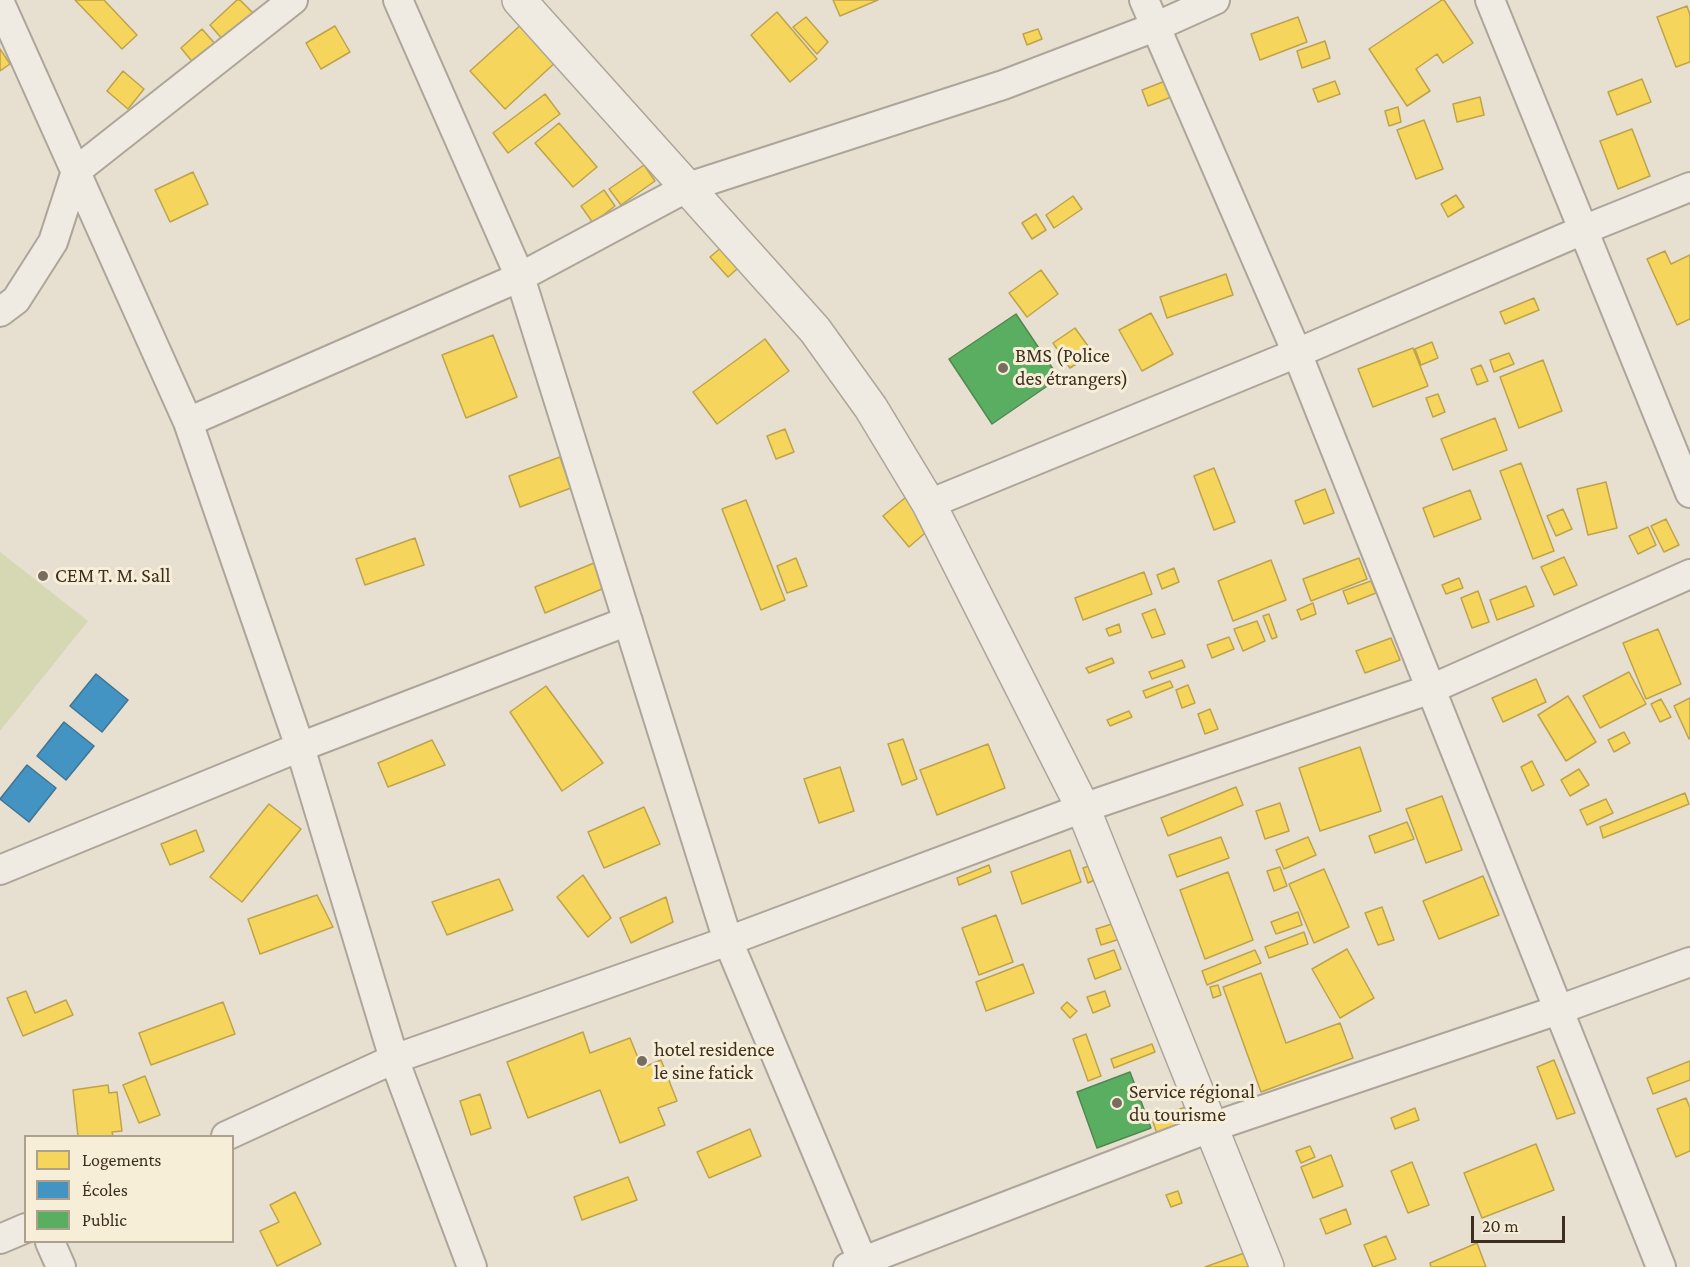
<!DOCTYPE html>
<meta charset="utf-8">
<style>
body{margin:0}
#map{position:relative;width:1690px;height:1267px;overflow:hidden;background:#e7e0d1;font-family:"Crimson Pro",serif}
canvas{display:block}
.legend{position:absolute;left:24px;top:1135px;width:210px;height:108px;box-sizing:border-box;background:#f7eed8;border:2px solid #ada18e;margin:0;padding:8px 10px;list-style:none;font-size:18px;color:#3d2e20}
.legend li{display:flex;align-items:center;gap:12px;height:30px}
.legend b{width:30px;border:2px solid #ada18e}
.scale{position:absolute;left:1471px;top:1216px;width:94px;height:27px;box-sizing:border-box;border:3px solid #3d2e20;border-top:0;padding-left:8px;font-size:18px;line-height:21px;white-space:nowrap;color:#3d2e20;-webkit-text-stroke:4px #f7eed8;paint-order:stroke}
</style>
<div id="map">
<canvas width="1690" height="1267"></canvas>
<ul class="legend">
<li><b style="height:16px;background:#f6d55c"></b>Logements</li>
<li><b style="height:16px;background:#4393c3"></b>Écoles</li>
<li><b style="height:16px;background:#5aae61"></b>Public</li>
</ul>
<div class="scale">20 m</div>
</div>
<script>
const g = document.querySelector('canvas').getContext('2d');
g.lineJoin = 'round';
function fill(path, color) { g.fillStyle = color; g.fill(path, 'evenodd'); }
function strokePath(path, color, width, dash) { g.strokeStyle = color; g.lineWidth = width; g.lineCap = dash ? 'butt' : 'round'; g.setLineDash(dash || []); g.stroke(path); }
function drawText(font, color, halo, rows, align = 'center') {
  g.font = font + ' "Crimson Pro",serif'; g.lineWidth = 6; g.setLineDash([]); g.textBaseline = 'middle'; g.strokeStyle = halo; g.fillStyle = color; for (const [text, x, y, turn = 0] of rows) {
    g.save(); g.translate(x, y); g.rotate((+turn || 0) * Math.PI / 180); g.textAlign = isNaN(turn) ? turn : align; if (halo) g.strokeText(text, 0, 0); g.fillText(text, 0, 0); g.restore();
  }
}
fill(new Path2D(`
 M0 552 88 621 0 731Z`), '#d6d7b3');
const homes = new Path2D(`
 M75 0H104L137 35 122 49Z
 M237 0H240L253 13 224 41 210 25Z
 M833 0H878L840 16Z
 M1442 0H1444L1473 43 1443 63 1437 54 1416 69 1430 91 1407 106 1369 49Z
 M1687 6 1690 15V62L1676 67 1657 17Z
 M777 12 817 59 790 82 751 35Z
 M806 17 828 42 817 54 793 27Z
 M1298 17 1307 42 1260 60 1251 34Z
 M523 23 558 60 505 109 470 71Z
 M335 26 350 52 321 69 306 43Z
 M202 29 217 46 195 65 181 48Z
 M1038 29 1042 39 1027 45 1023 34Z
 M1325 41 1330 58 1302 68 1297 51Z
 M0 49 10 64 0 71Z
 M123 71 144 89 128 109 107 91Z
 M1173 78 1179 94 1148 106 1142 90Z
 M1642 79 1651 102 1617 115 1608 92Z
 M1335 81 1340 94 1318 102 1313 89Z
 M545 94 560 114 508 153 493 133Z
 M1480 97 1484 115 1457 122 1453 104Z
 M1398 107 1401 122 1389 126 1385 111Z
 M1424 120 1443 169 1416 179 1397 130Z
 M559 123 597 167 573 187 535 143Z
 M1632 129 1650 176 1618 189 1600 141Z
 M644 165 655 181 621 205 609 189Z
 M193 172 208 204 170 222 155 190Z
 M604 190 615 206 593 223 581 206Z
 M1456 195 1464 207 1448 217 1441 204Z
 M1073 196 1082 209 1054 228 1046 215Z
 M1036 214 1046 230 1032 239 1022 223Z
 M729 241 746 261 728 277 710 257Z
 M1665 251 1671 264 1690 255V319L1677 325 1647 259Z
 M1041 270 1058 294 1027 317 1009 293Z
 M1226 274 1233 295 1167 318 1160 297Z
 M1534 298 1539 310 1505 324 1500 312Z
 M1151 313 1173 354 1142 371 1119 330Z
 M1075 328 1093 353 1070 368 1053 343Z
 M493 335 517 397 466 418 442 355Z
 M765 339 789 371 717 424 693 392Z
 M1432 342 1438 358 1421 365 1415 349Z
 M1413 348 1428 386 1373 407 1358 369Z
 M1509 353 1514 364 1494 372 1490 360Z
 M1543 360 1562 411 1519 428 1500 377Z
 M1481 365 1488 381 1477 385 1471 369Z
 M1438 394 1445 412 1433 417 1426 398Z
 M1495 418 1507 450 1453 470 1441 439Z
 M785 429 794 452 776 459 767 436Z
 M560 457 571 488 520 507 509 476Z
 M1521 463 1554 551 1533 559 1500 471Z
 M1214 468 1235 522 1214 530 1194 476Z
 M1606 482 1617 528 1588 535 1577 489Z
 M1325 489 1334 513 1304 524 1295 501Z
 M1470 490 1481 519 1434 537 1423 508Z
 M906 497 932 527 909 547 883 516Z
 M746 500 785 600 761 610 722 509Z
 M1563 509 1572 529 1556 536 1547 516Z
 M1666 519 1679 545 1664 552 1651 526Z
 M1648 527 1656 545 1638 554 1629 536Z
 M415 538 424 565 365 585 356 559Z
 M1564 557 1577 585 1554 595 1541 567Z
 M796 558 807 586 787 593 777 566Z
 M1359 558 1367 579 1311 601 1303 579Z
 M1271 560 1286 600 1233 621 1218 581Z
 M599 561 609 586 545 613 535 587Z
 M1174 568 1179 582 1162 589 1157 575Z
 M1144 572 1152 594 1083 620 1075 598Z
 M1459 578 1463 588 1446 594 1442 585Z
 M1371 581 1376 593 1348 604 1343 591Z
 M1526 586 1534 606 1497 620 1490 600Z
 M1478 591 1489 622 1472 628 1461 598Z
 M1313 603 1316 614 1301 620 1297 610Z
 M1155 609 1165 634 1152 638 1142 614Z
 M1269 614 1277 637 1272 639 1263 616Z
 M1257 621 1265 641 1243 651 1234 629Z
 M1119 624 1121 632 1109 636 1106 629Z
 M1658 629 1681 684 1646 699 1623 643Z
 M1229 637 1234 649 1212 658 1207 645Z
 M1391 638 1400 660 1365 673 1356 651Z
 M1112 658 1114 663 1089 673 1086 668Z
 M1182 660 1185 667 1152 679 1149 672Z
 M1629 672 1646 704 1600 728 1583 696Z
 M1536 679 1546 702 1503 722 1492 698Z
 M1170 681 1173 687 1146 698 1143 691Z
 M1188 685 1195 703 1182 708 1176 690Z
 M546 686 603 763 562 791 510 712Z
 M1568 696 1596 742 1566 761 1538 715Z
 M1690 698V738L1689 739 1674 706Z
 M1661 699 1671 717 1660 722 1651 704Z
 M1210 709 1218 729 1205 734 1198 714Z
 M1129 711 1132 717 1110 726 1107 720Z
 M1624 732 1630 743 1614 752 1608 740Z
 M903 739 917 779 902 785 888 744Z
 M432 740 445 765 388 787 378 763Z
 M988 744 1005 788 937 815 920 770Z
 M1360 747 1381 811 1320 831 1299 768Z
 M1532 761 1544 785 1532 791 1521 767Z
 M840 767 854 811 819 823 804 779Z
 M1579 769 1589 785 1570 796 1561 780Z
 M1236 787 1243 805 1168 836 1161 818Z
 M1685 793 1689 804 1603 838 1600 827Z
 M1442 796 1462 850 1426 863 1406 809Z
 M1606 799 1613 813 1587 825 1580 810Z
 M1280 803 1289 831 1265 839 1256 811Z
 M269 804 301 829 242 902 210 877Z
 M644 807 660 844 604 868 588 832Z
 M1407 822 1414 839 1375 853 1369 836Z
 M196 830 204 851 170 865 161 844Z
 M1221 837 1229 858 1177 877 1169 855Z
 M1308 837 1316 855 1284 869 1276 850Z
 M1070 850 1081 882 1022 904 1011 872Z
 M1094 864 1099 878 1088 883 1083 868Z
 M989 865 991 872 959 885 957 878Z
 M1280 867 1287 886 1274 891 1267 871Z
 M1324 869 1349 927 1314 943 1289 884Z
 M1228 872 1253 940 1205 959 1180 890Z
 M583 875 611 918 588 937 557 897Z
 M1483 876 1499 915 1439 939 1423 901Z
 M499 879 513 910 447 935 432 902Z
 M317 895 333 927 260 954 248 919Z
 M666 897 673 922 631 943 620 918Z
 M1382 907 1394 940 1378 945 1365 913Z
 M1298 912 1302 925 1276 934 1271 922Z
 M996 915 1013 962 979 975 962 928Z
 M1118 922 1123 938 1101 945 1096 929Z
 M1304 932 1308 944 1269 958 1265 947Z
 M1347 949 1374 998 1340 1018 1312 969Z
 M1114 950 1121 969 1095 979 1088 959Z
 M1255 950 1261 963 1207 985 1202 971Z
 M1023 964 1034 993 986 1011 976 982Z
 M1261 973 1286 1043 1340 1023 1353 1058 1261 1092 1223 987Z
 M1218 985 1221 995 1213 998 1210 987Z
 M26 991 35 1013 66 1000 73 1015 23 1036 7 998Z
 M1105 991 1110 1006 1093 1013 1087 997Z
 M223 1002 235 1034 151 1065 139 1033Z
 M1067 1002 1077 1011 1070 1018 1061 1008Z
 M583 1032 590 1053 630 1038 642 1068 661 1060 677 1101 658 1108 665 1125 620 1143 600 1090 528 1118 507 1062Z
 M1086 1034 1101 1076 1088 1081 1073 1039Z
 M1152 1044 1155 1052 1114 1068 1111 1059Z
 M1554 1060 1575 1113 1557 1119 1537 1067Z
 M1690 1061V1080L1653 1094 1647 1078Z
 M145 1076 160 1115 139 1123 123 1085Z
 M108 1085 109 1093 117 1092 122 1131 112 1132 113 1136H78L73 1090Z
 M480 1094 491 1128 471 1135 460 1101Z
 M1686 1098 1690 1108V1151L1676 1157 1657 1109Z
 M1191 1105 1196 1120 1157 1134 1152 1119Z
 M1415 1108 1419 1120 1395 1129 1391 1118Z
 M750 1129 761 1156 709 1178 697 1152Z
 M1536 1144 1554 1190 1482 1218 1464 1173Z
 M1310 1146 1315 1157 1301 1163 1296 1151Z
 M1331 1155 1343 1186 1313 1198 1301 1167Z
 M1412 1162 1429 1205 1408 1213 1391 1171Z
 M628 1177 637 1200 582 1220 574 1197Z
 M1178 1191 1182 1203 1171 1207 1166 1195Z
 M295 1192 321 1244 277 1266 260 1231 279 1222 270 1205Z
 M1346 1209 1351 1224 1326 1234 1320 1219Z
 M1386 1236 1396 1259 1373 1267 1364 1245Z
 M1477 1243 1486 1267H1431L1430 1263Z
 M1253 1250 1260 1267H1205Z`);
fill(homes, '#f6d55c');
strokePath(homes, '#bea34a', 1.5);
const schools = new Path2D(`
 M96 674 128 700 102 732 70 706Z
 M64 722 94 746 66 780 37 756Z
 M27 765 56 788 29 822 0 799Z`);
fill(schools, '#4393c3');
strokePath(schools, '#417592', 1.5);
const public = new Path2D(`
 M1016 314 1059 378 992 424 949 359Z
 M1130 1072 1151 1128 1097 1148 1077 1092Z`);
fill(public, '#5aae61');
strokePath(public, '#51884e', 1.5);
const minor = new Path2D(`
 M398 0 520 277 728 941 865 1267
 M1144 0 1297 353 1661 1267
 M1490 0 1690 493
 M0 3 188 422 300 747 394 1059 472 1267
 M0 312 16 300 53 242 76 171 293 0
 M188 422 520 277 688 187 1003 85 1155 27 1215 0
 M929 504 1297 353 1583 230 1690 187
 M0 870 300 747 628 621
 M226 1136 394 1059 728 941 1083 808 1431 689 1690 574
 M0 1239 26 1228
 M50 1242 61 1267
 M848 1267 1212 1127 1558 1010 1690 962`);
const tertiary = new Path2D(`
 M519 0 815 330 871 408 929 504 1083 808 1267 1267`);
strokePath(minor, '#ada599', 32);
strokePath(tertiary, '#ada599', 36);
strokePath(minor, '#efebe3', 28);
strokePath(tertiary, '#efebe3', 33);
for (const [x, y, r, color] of [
 [1003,368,6,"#786c5e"],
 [43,576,6,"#786c5e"],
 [642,1061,6,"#786c5e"],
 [1117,1103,6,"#786c5e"]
]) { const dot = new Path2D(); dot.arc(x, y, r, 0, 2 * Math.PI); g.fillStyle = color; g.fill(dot); strokePath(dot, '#f7eed8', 2); }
drawText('20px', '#3d2e20', '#f7eed8', [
 ["BMS (Police",1015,356],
 ["des étrangers)",1015,379],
 ["CEM T. M. Sall",55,576],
 ["hotel residence",654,1050],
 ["le sine fatick",654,1073],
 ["Service régional",1129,1092],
 ["du tourisme",1129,1115]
], 'left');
</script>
